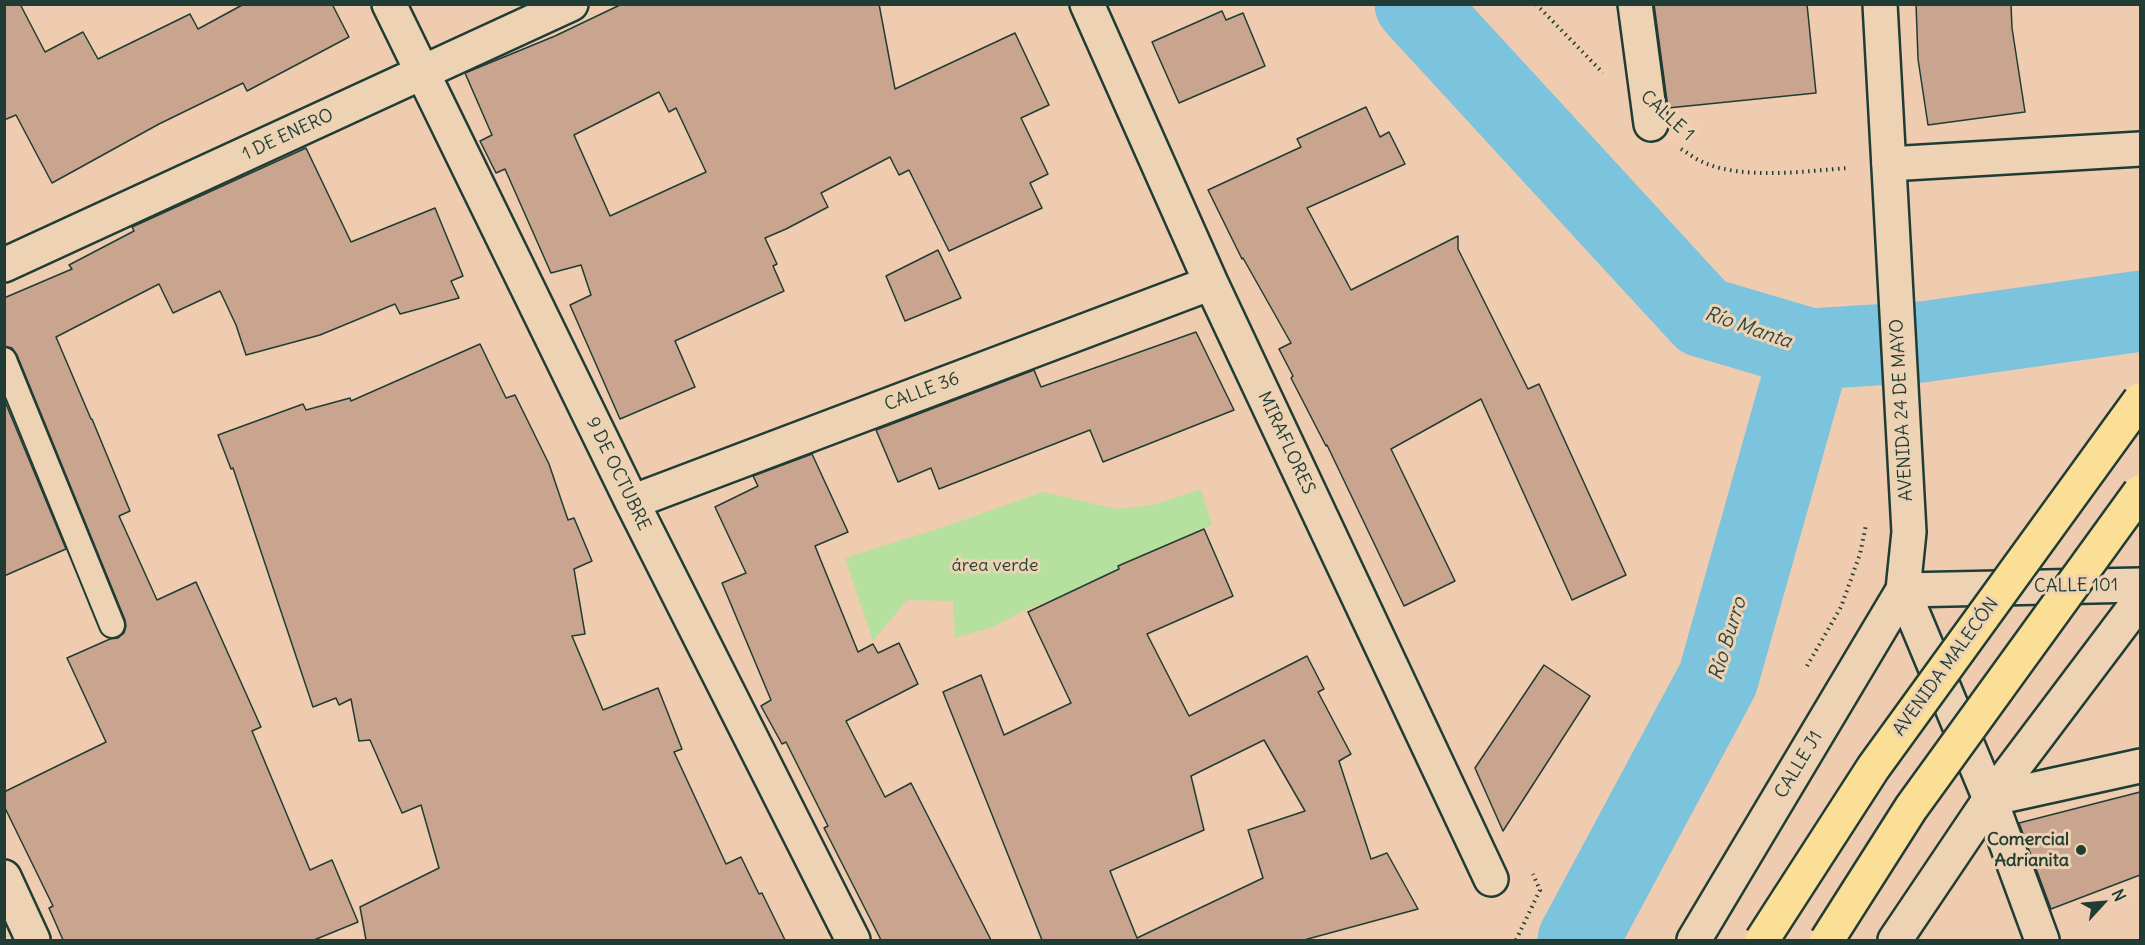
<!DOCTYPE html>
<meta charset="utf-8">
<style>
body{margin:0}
#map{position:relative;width:2145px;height:945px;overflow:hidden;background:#efccb0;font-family:Delius,sans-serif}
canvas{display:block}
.frame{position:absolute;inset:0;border:6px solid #1f3d34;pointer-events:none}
.north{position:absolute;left:2073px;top:873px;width:60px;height:60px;-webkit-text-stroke:4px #edd2b4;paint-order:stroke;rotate:64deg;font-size:16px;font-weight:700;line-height:24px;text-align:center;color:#1f3d34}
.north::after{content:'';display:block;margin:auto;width:21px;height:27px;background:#1f3d34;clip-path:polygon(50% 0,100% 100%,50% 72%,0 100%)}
</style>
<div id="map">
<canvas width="2145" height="945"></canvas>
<div class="frame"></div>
<div class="north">N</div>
</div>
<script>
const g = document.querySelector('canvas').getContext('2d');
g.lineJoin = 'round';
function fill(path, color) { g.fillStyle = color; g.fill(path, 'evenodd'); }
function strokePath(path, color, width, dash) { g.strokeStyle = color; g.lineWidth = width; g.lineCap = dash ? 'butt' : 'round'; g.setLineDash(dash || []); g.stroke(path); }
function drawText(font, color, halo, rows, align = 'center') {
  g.font = font + ' Delius,sans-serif'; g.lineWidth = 6; g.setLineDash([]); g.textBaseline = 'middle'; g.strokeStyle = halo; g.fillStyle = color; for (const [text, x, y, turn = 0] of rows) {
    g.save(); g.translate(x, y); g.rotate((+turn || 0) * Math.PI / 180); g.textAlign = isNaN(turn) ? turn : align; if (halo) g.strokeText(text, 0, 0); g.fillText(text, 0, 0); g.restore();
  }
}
fill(new Path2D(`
 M1201 489 1212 525 1140 557 1102 580 1081 589 1025 610 993 627 955 638 953 601 907 600 873 641 845 558 949 525 1043 492 1116 509 1152 505Z`), '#b5e09d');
strokePath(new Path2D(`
 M1415 4 1703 317 1811 349 1922 342 2140 311
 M1578 940 1718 679 1811 349`), '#7cc3dd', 81);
const building = new Path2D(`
 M4 4H20L45 52 83 32 98 59 190 14 198 29 244 4H332L349 37 247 91 243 83 159 124 52 183 16 115 4 120Z
 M622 4H879L895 89 1015 33 1049 105 1021 118 1048 174 1030 183 1042 208 949 251 909 170 899 175 890 157 821 193 828 207 786 229 765 238 777 264 773 266 784 291 675 341 695 387 620 419 570 305 591 295 581 265 551 273 505 169 496 173 480 141 492 135 465 73 555 36ZM659 92 669 112 676 108 706 172 610 216 574 135Z
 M1654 4H1807L1816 93 1668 108Z
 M1916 4H2011L2012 28 2025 112 1928 125 1918 59Z
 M1222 11 1226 20 1243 13 1265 66 1179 103 1152 42Z
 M1366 107 1380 137 1389 132 1405 164 1307 208 1351 290 1458 236V249L1528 389 1539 384 1626 575 1572 600 1481 399 1391 449 1455 581 1404 606 1327 445 1326 446 1291 378 1293 376 1279 349 1291 343 1243 258 1242 259 1208 190 1301 147 1297 139Z
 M306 148 351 242 435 208 463 276 451 281 459 298 400 314 395 304 320 335 246 355 236 325 220 291 173 313 159 284 56 337 91 419H92L130 511 119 516 157 600 196 582 261 727 252 731 310 870 332 860 358 922 314 940H63L49 908 53 906 4 806V792L106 742 67 658 110 639 118 638 124 633 126 626 125 620 17 355 12 348 4 346V298L72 269 69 265 134 231 132 227Z
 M938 250 961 298 905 321 886 276Z
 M1196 332 1234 410 1103 462 1090 430 939 489 931 468 898 482 876 430 1034 370 1041 387Z
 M480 344 506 398 515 395 549 464 568 520 574 518 592 561 574 569 585 634 572 636 603 710 658 688 682 749 674 752 726 864 741 857 759 894 762 893 785 940H366L360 907 439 868 421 805 402 813 370 740 359 741 351 699 339 705 336 698 313 707 233 468 231 469 218 435 303 404 306 410 350 398 351 401Z
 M4 399 66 549 4 576Z
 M812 454 848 532 815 546 858 652 873 644 878 653 899 643 918 684 846 721 885 797 911 783 991 940H881L824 828 828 826 786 742 782 744 761 706 771 700 722 583 746 573 715 507 758 486 753 476Z
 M1204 529 1233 596 1147 634 1189 716 1307 656 1324 689 1318 692 1351 754 1339 761 1371 859 1387 853 1418 909 1304 940H1042L943 692 981 675 1004 735 1071 703 1028 612 1119 569 1118 566ZM1264 740 1305 811 1248 830 1263 878 1137 938 1110 871 1204 830 1191 776Z
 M1544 665 1590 696 1503 831 1475 768Z
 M2140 792V875L2051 909 2019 823Z`);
fill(building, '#c9a48e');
strokePath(building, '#1f3d34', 1.5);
const service = new Path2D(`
 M4 360 112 625`);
const minor = new Path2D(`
 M389 4 632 502 853 940
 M1087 4 1211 283 1491 879
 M1635 4 1651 124
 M1889 164 2140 149
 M4 265 571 4
 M632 502 1211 283
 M1990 799 2042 940
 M4 877 33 940`);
const tertiary = new Path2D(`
 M1880 4 1909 532 1903 590 1990 799 2140 766
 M1903 590 2140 585
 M1694 940 1903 590`);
const secondary = new Path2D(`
 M1895 940 1990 799 2140 600`);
strokePath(service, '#1f3d34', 28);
strokePath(minor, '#1f3d34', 38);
strokePath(tertiary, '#1f3d34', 38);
strokePath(secondary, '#1f3d34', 38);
strokePath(new Path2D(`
 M1536 4 1603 73
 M1681 149C1689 154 1697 160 1705 163 1745 180 1806 171 1848 168
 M1807 666 1841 607 1860 554 1866 525
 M1516 940 1540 890 1533 874`), '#1f3d34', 4, [1.5, 4.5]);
strokePath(service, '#edd2b4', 24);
strokePath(minor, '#edd2b4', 33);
strokePath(tertiary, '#edd2b4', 33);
strokePath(secondary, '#edd2b4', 33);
const primaryBridge = new Path2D(`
 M1762 940 1873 768 2140 400
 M1827 940 1911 808 2140 492`);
strokePath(primaryBridge, '#1f3d34', 38, []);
strokePath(primaryBridge, '#fbdf96', 33);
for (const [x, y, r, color] of [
 [2081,850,6,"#1f3d34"]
]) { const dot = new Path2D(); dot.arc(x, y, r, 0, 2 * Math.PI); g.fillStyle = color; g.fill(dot); strokePath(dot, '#edd2b4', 2); }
drawText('18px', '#1f3d34', '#edd2b4', [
 ["CALLE 1",1667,116,42],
 ["1 DE ENERO",288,135,-25],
 ["CALLE 36",922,392,-21],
 ["AVENIDA 24 DE MAYO",1902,410,-93],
 ["MIRAFLORES",1286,443,65],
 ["9 DE OCTUBRE",618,474,64],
 ["CALLE 101",2076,586,-1],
 ["AVENIDA MALECÓN",1946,667,-54],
 ["CALLE J1",1799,765,-59]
]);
drawText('18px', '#264539', '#edd2b4', [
 ["área verde",995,566]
]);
drawText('bold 18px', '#1f3d34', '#edd2b4', [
 ["Comercial",2069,840],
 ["Adrianita",2069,861]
], 'right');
drawText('italic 20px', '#284a45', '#edd2b4', [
 ["Río Manta",1748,328,19],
 ["Río Burro",1728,639,-73]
]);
</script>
